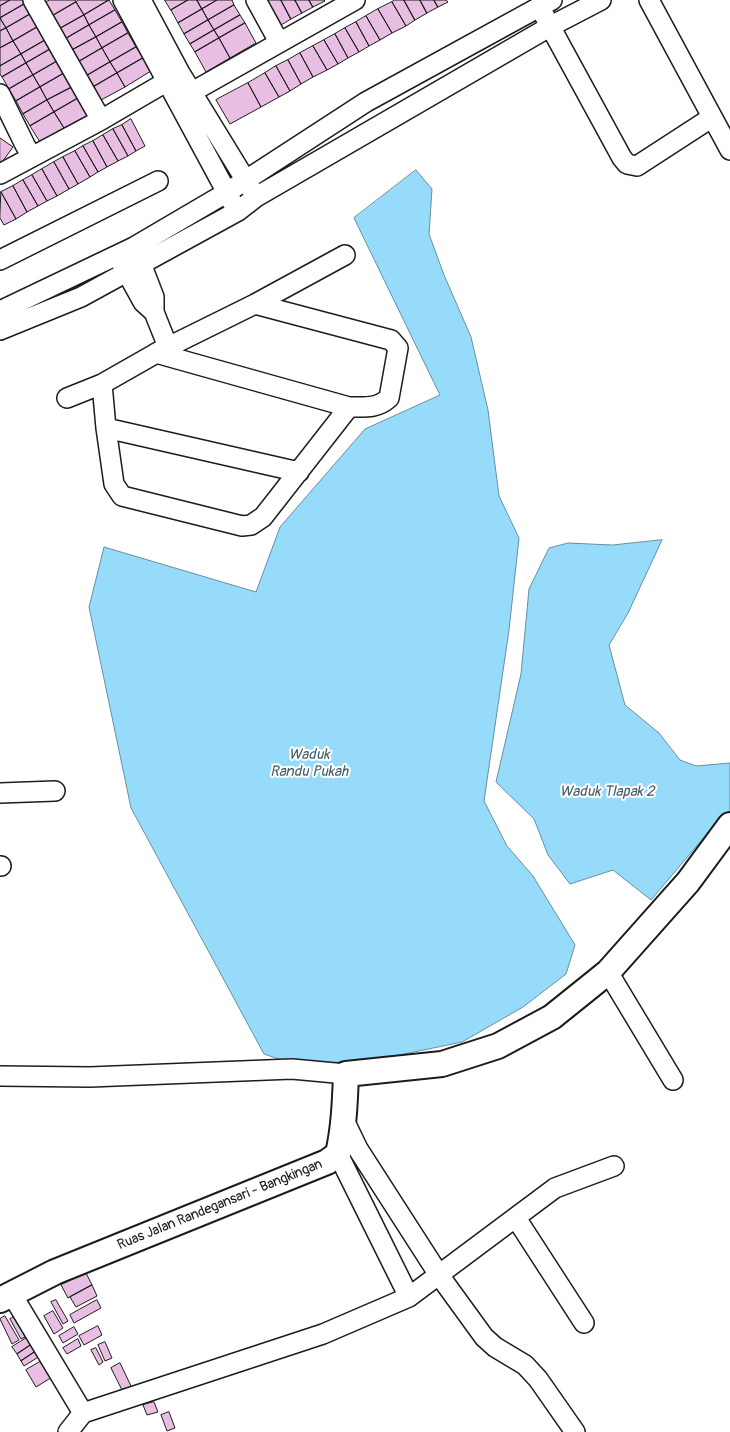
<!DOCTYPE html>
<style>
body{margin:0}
canvas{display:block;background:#fff}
</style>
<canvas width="730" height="1432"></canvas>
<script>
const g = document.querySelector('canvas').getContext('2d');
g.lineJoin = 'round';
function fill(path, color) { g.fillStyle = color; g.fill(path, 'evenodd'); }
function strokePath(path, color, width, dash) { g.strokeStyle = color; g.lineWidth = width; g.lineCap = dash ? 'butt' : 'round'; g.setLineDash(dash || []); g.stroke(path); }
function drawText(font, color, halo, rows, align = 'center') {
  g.font = font + ' Pangolin,sans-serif'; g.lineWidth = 4; g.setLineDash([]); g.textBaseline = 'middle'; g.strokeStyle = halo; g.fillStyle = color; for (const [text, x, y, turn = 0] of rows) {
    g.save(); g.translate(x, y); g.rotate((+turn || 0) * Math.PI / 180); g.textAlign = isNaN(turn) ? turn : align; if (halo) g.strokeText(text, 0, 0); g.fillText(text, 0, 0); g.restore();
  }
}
const water = new Path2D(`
 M416 170 432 189 429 234 444 275 471 337 488 410 499 496 519 538 509 630 484 801 507 846 533 876 575 945 566 974 523 1007 462 1042 390 1057 299 1066 264 1054 131 808 89 607 104 547 256 592 280 527 365 429 440 395 354 218Z
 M662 540 628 613 609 645 625 705 659 733 680 760 696 766 730 763V815L712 828 651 900 613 870 570 884 548 855 534 819 496 782 521 674 529 589 549 548 568 543 612 545Z`);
fill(water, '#97dbfa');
strokePath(water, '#668fa1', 1);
const building = new Path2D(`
 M0 0H10L0 6Z
 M10 0H24L26 3 0 18V6Z
 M50 0H75L76 2 52 16 44 3Z
 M79 0H109L84 15 76 2Z
 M109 0 115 10 89 25 84 15Z
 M165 0H188L171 10Z
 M188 0H197L202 9 178 23 171 10Z
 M197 0H217L202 9Z
 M217 0H232L234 5 208 20 202 9Z
 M269 0H281L291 19 281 25 268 1Z
 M281 0H295L302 13 291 19Z
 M295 0H309L313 7 302 13Z
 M309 0H324L325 1 313 7Z
 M395 0H404L415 20 406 26 392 2Z
 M404 0H420L427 13 415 20Z
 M420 0H434L438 7 427 13Z
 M434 0H446L448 2 438 7Z
 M76 2 84 15 59 29 52 16Z
 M392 2 406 26 392 33 378 9Z
 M26 3 32 13 6 28 0 18Z
 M234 5 240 15 214 30 208 20Z
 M202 9 208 20 184 34 178 23Z
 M378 9 392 33 380 40 366 16Z
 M115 10 122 22 96 37 89 25Z
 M32 13 39 26 13 41 6 28Z
 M84 15 89 25 65 39 59 29Z
 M240 15 245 23 219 38 214 30Z
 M366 16 380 40 369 46 356 22Z
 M0 18 6 28 0 31Z
 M208 20 214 30 190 44 184 34Z
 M122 22 128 33 102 48 96 37Z
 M356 22 369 46 359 52 345 28Z
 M245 23 256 43 230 58 219 38Z
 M89 25 96 37 72 50 65 39Z
 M39 26 47 39 21 54 13 41Z
 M6 28 13 41 0 48V31Z
 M345 28 359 52 348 58 335 34Z
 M214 30 219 38 195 52 190 44Z
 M128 33 136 47 110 62 102 48Z
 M335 34 348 58 338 64 324 40Z
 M96 37 102 48 78 62 72 50Z
 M219 38 230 58 206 72 195 52Z
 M47 39 52 48 26 63 21 54Z
 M324 40 338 64 327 70 313 46Z
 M13 41 21 54 0 66V48Z
 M313 46 327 70 313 77 300 53Z
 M136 47 143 58 117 73 110 62Z
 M52 48 59 60 33 75 26 63Z
 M102 48 110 62 86 76 78 62Z
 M300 53 313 77 301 84 288 60Z
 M21 54 26 63 2 77 0 74V66Z
 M143 58 151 71 125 87 117 73Z
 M59 60 66 72 40 87 33 75Z
 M288 60 301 84 290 91 276 66Z
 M110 62 117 73 93 87 86 76Z
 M26 63 33 75 9 89 2 77Z
 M276 66 290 91 279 97 265 73Z
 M66 72 74 86 47 100 40 87Z
 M117 73 125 87 101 100 93 87Z
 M265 73 279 97 261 107 248 83Z
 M33 75 40 87 16 101 9 89Z
 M248 83 261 107 230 124 216 100Z
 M74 86 80 97 54 112 47 100Z
 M40 87 47 100 23 114 16 101Z
 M80 97 90 114 64 128 54 112Z
 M47 100 54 112 30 126 23 114Z
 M54 112 64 128 40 142 30 126Z
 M131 119 145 146 136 151 122 125Z
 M122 125 136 151 128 156 113 129Z
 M113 129 128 156 118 161 103 135Z
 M103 135 118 161 107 167 93 141Z
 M0 138 13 147 0 165Z
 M93 141 107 167 98 172 83 146Z
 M83 146 98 172 90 177 75 151Z
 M75 151 90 177 78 184 63 157Z
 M63 157 78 184 69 189 54 162Z
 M54 162 69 189 57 196 42 169Z
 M42 169 57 196 47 201 32 175Z
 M32 175 47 201 38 206 23 180Z
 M23 180 38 206 27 212 13 186Z
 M13 186 27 212 16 219 1 192Z
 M1 192 16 219 4 225 0 218Z
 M86 1273 92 1285 68 1298 61 1285Z
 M92 1285 97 1296 76 1307 70 1297Z
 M56 1300 68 1321 63 1324 51 1302Z
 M97 1300 101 1308 74 1323 70 1315Z
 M53 1311 63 1328 54 1334 44 1316Z
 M18 1315 29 1335 21 1339 10 1319Z
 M5 1316 19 1340 12 1344 0 1319Z
 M98 1326 102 1335 84 1345 79 1336Z
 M74 1327 78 1334 63 1343 59 1336Z
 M28 1337 32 1344 17 1354 12 1347Z
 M78 1339 81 1346 67 1354 63 1348Z
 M105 1342 112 1358 105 1361 98 1345Z
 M32 1344 36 1351 21 1361 17 1354Z
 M96 1348 103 1362 99 1365 91 1350Z
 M36 1351 40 1356 24 1366 21 1361Z
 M45 1359 54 1376 36 1387 26 1370Z
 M120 1363 132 1388 123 1392 111 1368Z
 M154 1402 158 1412 147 1415 143 1405Z
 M169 1412 175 1428 167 1431 161 1415Z`);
fill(building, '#e9bee3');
strokePath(building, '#1c1c1c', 1);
const minor = new Path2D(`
 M33 0 101 120
 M123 0 232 202
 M141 0 180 73 251 189
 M256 0 279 42
 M649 0 730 150
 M544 15 622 158 627 164 637 166 711 118
 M192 92 355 0
 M0 94 25 145 32 157
 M0 174 101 120 178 75
 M137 253 154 297V312L168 347 255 304 345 255
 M0 260 158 181
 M121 262 143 302 154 312
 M0 311 134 247 226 193 366 102 552 0
 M0 330 81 297 238 211 256 197 551 26 601 0
 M156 353 349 407C364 407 377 409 389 398L398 348 391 340 255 304
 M102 384 106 428 114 484 122 496 242 526 251 525 263 517 349 407
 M67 398 102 384 167 347
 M106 428 299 472
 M0 793 55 791
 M0 866H1
 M608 972 673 1080
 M0 1076 90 1077 292 1069 346 1074
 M344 1120 358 1149 439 1275 484 1337 495 1347 525 1365 538 1379 575 1432
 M338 1154 409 1297
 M516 1218 584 1323
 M11 1293 83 1413
 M68 1432 83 1413 323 1334 409 1297 555 1188 614 1166`);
const major = new Path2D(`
 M0 1300 55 1272 327 1162 338 1154C344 1128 345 1101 346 1074L442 1064 498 1046 552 1017 608 972 688 882 730 825`);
strokePath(minor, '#1c1c1c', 22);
strokePath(major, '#1c1c1c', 28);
strokePath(minor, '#fff', 19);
strokePath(major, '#fff', 24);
drawText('14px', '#1c1c1c', '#fff', [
 ["Ruas Jalan Randegansari - Bangkingan",220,1205,-22]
]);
drawText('italic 15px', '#475f6a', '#fff', [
 ["Waduk",309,755],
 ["Randu Pukah",309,772],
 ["Waduk Tlapak 2",607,792]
]);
</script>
